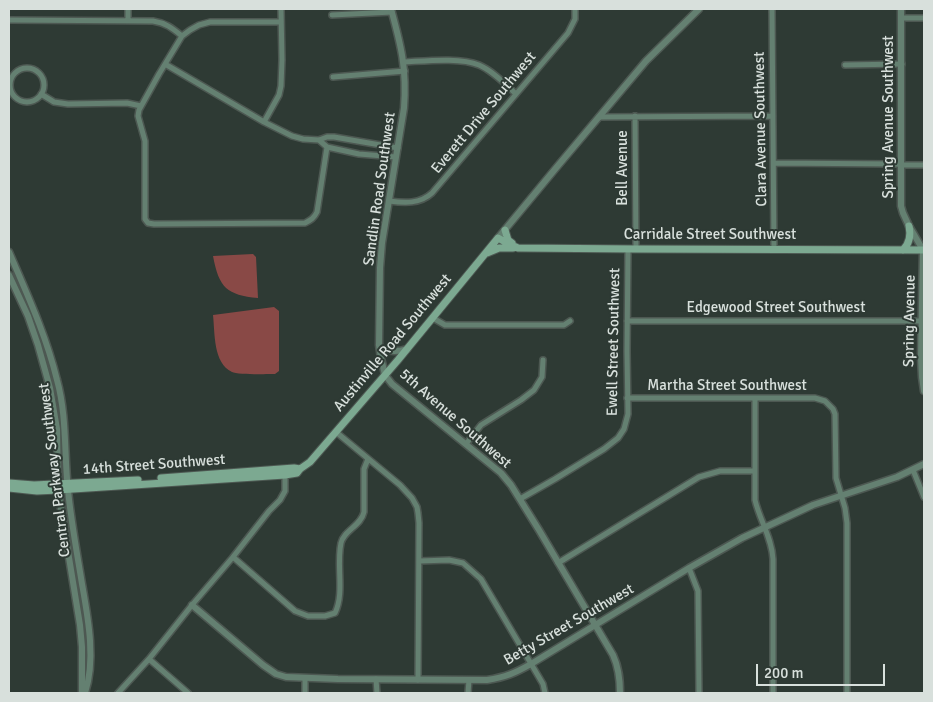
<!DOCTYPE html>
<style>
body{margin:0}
#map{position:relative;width:933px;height:702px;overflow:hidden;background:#2e3a34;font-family:Signika,sans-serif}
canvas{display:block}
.frame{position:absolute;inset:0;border:10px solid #d8e0dc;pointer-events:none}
.scale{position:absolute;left:756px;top:664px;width:129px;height:22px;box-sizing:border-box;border:2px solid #d8e0dc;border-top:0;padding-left:6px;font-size:15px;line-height:18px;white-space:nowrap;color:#d8e0dc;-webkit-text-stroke:4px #2e3a34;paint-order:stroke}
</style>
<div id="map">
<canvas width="933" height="702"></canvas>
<div class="frame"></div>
<div class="scale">200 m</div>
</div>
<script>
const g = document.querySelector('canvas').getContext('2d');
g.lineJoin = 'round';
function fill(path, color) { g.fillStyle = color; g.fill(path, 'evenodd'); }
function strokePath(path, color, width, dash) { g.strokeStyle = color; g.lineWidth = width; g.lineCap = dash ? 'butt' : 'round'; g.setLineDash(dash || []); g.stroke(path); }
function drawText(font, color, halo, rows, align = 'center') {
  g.font = font + ' Signika,sans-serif'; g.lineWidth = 4; g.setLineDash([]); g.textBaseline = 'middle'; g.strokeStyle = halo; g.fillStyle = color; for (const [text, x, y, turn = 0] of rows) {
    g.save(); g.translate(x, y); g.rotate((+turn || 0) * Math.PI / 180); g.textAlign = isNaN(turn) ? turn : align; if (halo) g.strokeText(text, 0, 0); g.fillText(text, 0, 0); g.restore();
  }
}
fill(new Path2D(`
 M253 254 256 257 258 298C227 295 219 288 213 256Z
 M274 307 279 311V371L275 374C268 374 237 375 232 372 213 363 215 333 213 315Z`), '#894946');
const minor = new Path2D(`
 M772 9 774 249
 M332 15 392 12
 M901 18H924
 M9 20 153 21C166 23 172 28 182 36
 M128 21V9
 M281 22H210L199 25 190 30 182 36 159 74 139 110 138 116 145 141V219L148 223 154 224 305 223C311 220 314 218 317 212L327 147
 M404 62C425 61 460 57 479 65 493 71 505 84 516 94
 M165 64 264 122 292 136 303 139 319 140 327 137H334L398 148
 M845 65 902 64
 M10 85a17 17 0 1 1 34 0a17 17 0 1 1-34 0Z
 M333 77 405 71
 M41 94 54 102 68 104 127 103 141 106
 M635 116 636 249
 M599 117 773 116
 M264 122 279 95 281 86 282 60 281 9
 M319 140 327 147 359 154 396 157
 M774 163 897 164 902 165H924
 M389 201C405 203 420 204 432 193L568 33 575 19V9
 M433 318 445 325H564L570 321
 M627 321H924
 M627 398H815L825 401 833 409 835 414 836 478 845 508 847 523V693
 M755 398V500C760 521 772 538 773 559V693
 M336 432 400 485 412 498 417 507 418 513 419 523 418 680
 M466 444 481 425 521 400 534 390 542 377 543 360
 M913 470 924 497
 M520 499 555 479 604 449 618 438 624 429 628 414 627 351 628 249
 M233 557 295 611 308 616H325L335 613C345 592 336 566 341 543 344 530 361 526 364 512V469L368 459
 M419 561 449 560 463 563 481 579 543 684 545 693
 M558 563 699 477 720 471H755
 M689 568 698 591 699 693
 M149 659 188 693
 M305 678V693
 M376 679 377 693
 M118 693 149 659 192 605 233 557 269 511 280 500 285 491V475
 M468 693 469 680`);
const tertiary = new Path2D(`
 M391 9C401 45 407 69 404 108L382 243 380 268 379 345 381 358 385 375 392 384 501 473 511 485 539 530 613 655C619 668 620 679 620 693
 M901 9V206L903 213 909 226 923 250 921 357 922 377 924 391
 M498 238 556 168 646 61 699 9
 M9 252C27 294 46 335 57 380 67 416 64 453 68 490 71 521 77 553 82 584 88 618 96 660 85 693
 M9 275 28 316 38 345 50 388 57 429 58 490 80 625 82 647V693
 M379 345 382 349C391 352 398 352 407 349
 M192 605 263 665 276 674 286 677 338 679 487 680C506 677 515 673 531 664L689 568 742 538 813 505 897 477 924 464`);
const secondary = new Path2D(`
 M505 230 508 240 512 243
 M903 250C910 243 911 235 909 226
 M487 253 499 248H513
 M161 478 294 468 300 469
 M9 483 34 485 138 480
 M9 488 37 491 58 490 285 475 297 473 300 469 310 462 398 360 498 238 507 243 518 248 636 249 924 250`);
strokePath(minor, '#4d5852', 8);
strokePath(tertiary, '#4d5852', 9);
strokePath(secondary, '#4d5852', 9);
strokePath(minor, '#648071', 5);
strokePath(tertiary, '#648071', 6);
strokePath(secondary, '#7ca991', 7);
drawText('15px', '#d8e0dc', '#2e3a34', [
 ["Everett Drive Southwest",484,113,-50],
 ["Spring Avenue Southwest",889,117,-90],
 ["Clara Avenue Southwest",761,129,-91],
 ["Bell Avenue",623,168,-90],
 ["Sandlin Road Southwest",380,189,-82],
 ["Carridale Street Southwest",710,235],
 ["Edgewood Street Southwest",776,308],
 ["Spring Avenue",910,321,-89],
 ["Ewell Street Southwest",614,342,-89],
 ["Austinville Road Southwest",393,343,-50],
 ["Martha Street Southwest",727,386],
 ["5th Avenue Southwest",455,419,41],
 ["14th Street Southwest",154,465,-4],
 ["Central Parkway Southwest",55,470,-97],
 ["Betty Street Southwest",569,625,-30]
]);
</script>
